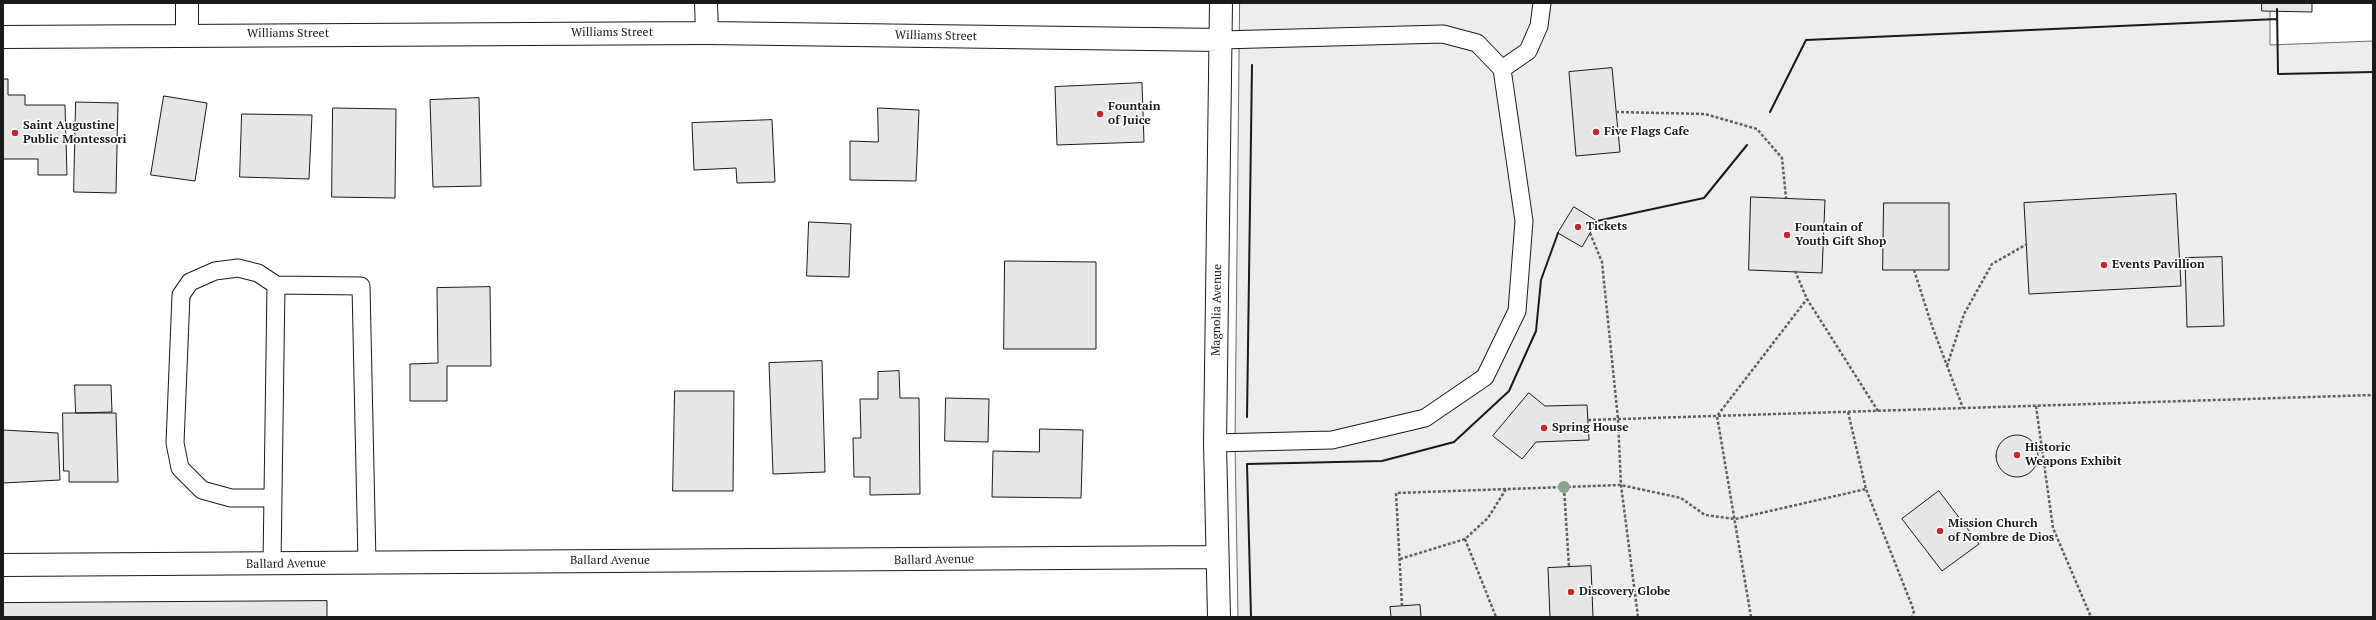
<!DOCTYPE html>
<style>
body{margin:0}
#map{position:relative;width:2376px;height:620px;overflow:hidden;background:#fff;font-family:"PT Serif",serif}
canvas{display:block}
.frame{position:absolute;inset:0;border:4px solid #1a1a1a;pointer-events:none}
</style>
<div id="map">
<canvas width="2376" height="620"></canvas>
<div class="frame"></div>
</div>
<script>
const g = document.querySelector('canvas').getContext('2d');
g.lineJoin = 'round';
function fill(path, color) { g.fillStyle = color; g.fill(path, 'evenodd'); }
function strokePath(path, color, width, dash) { g.strokeStyle = color; g.lineWidth = width; g.lineCap = dash ? 'butt' : 'round'; g.setLineDash(dash || []); g.stroke(path); }
function drawText(font, color, halo, rows, align = 'center') {
  g.font = font + ' "PT Serif",serif'; g.lineWidth = 3; g.setLineDash([]); g.textBaseline = 'middle'; g.strokeStyle = halo; g.fillStyle = color; for (const [text, x, y, turn = 0] of rows) {
    g.save(); g.translate(x, y); g.rotate((+turn || 0) * Math.PI / 180); g.textAlign = isNaN(turn) ? turn : align; if (halo) g.strokeText(text, 0, 0); g.fillText(text, 0, 0); g.restore();
  }
}
const built = new Path2D(`
 M1240 3H2270V45L2373 41V617H1238L1235 443Z`);
fill(built, '#ededed');
strokePath(built, '#6a6a6a', 1);
const building = new Path2D(`
 M2262 3H2312V12L2262 11Z
 M1612 68 1620 152 1576 156 1569 72Z
 M3 79H8V95H25V105H65L67 175H38V159H3V193Z
 M1142 83 1144 142 1057 145 1055 87Z
 M164 96 207 103 195 181 151 175Z
 M479 98 481 186 433 187 430 100Z
 M76 102 118 103 116 193 74 192Z
 M333 108 396 109 395 198 332 197Z
 M878 108 919 110 916 181 850 180V141L878 142Z
 M242 114 312 115 309 179 240 177Z
 M772 120 775 182 737 183 736 168 694 170 692 123Z
 M2176 194 2181 286 2029 294 2024 203Z
 M1751 197 1825 200 1822 273 1749 270Z
 M1884 203H1949V270H1883Z
 M1574 207 1597 221 1582 247 1558 233Z
 M809 222 851 224 849 277 807 276Z
 M2222 257 2224 326 2187 327 2185 258Z
 M1005 261 1096 262V349H1004Z
 M490 287 491 366H447V401H410V364L438 363 437 288Z
 M822 361 825 472 773 474 769 363Z
 M899 371 900 398H919L920 494 870 495V477H854L853 438H861L860 399H878V372Z
 M75 385H111L112 412 76 413Z
 M675 391H734L733 491H673Z
 M1529 393 1545 406 1587 405 1589 440 1536 442 1522 459 1493 436Z
 M946 398 989 399 988 442 945 441Z
 M63 413H116L118 482H69V471H64Z
 M1040 429 1083 430 1081 498 992 497 993 451 1039 452Z
 M3 430 58 433 60 480 3 483Z
 M1996 456a21 21 0 1 1 42 0a21 21 0 1 1-42 0Z
 M1939 491 1979 544 1942 571 1902 519Z
 M1591 566 1593 617H1550L1548 568Z
 M327 601V617H3V603Z
 M1420 605 1421 617H1391L1390 607Z`);
fill(building, '#e6e6e6');
strokePath(building, '#1a1a1a', 1);
const service = new Path2D(`
 M1502 69 1528 51 1539 26 1542 3
 M1215 443 1332 440 1425 418 1485 377 1517 311 1524 221 1502 69 1477 43 1443 34 1221 40
 M273 498H231L202 490 180 468 175 443 181 295 190 282 215 271 238 268 258 273 276 285
 M272 564 276 285 361 286 367 562`);
const minor = new Path2D(`
 M187 3V35
 M706 3 707 33
 M3 37 707 33 1221 40
 M3 565 1217 557
 M1219 617 1215 443 1221 3`);
strokePath(service, '#1a1a1a', 19);
strokePath(minor, '#1a1a1a', 24);
strokePath(new Path2D(`
 M1616 112 1705 114 1757 129 1782 158 1786 198
 M1590 233 1602 262 1618 419 1621 485 1638 617
 M1914 270 1932 326 1963 408
 M1795 271 1807 299 1878 411
 M1947 366 1964 314 1992 264 2027 244
 M2036 406 2053 528 2091 617
 M1848 412 1866 489 1914 611 1912 617
 M1588 420 2373 395
 M1564 488 1569 567
 M1465 539 1496 617
 M1400 559 1465 539 1488 518 1506 489
 M1402 606 1396 493 1621 485 1681 498 1705 515 1735 519 1866 489
 M1751 617 1717 416 1807 299`), '#5f5f5f', 2.5, [3, 2]);
strokePath(service, '#fff', 17);
strokePath(minor, '#fff', 22);
strokePath(new Path2D(`
 M2277 9 2278 74 2373 72
 M1770 112 1806 40 2277 19
 M1597 221 1704 198 1747 145
 M1247 417 1252 65
 M1251 617 1247 464 1382 461 1454 442 1509 391 1536 331 1541 280 1558 233`), '#1a1a1a', 2);
g.fillStyle = '#8aa48f';
for (const [x, y] of [
 [1564,487]
]) { g.beginPath(); g.arc(x, y, 6, 0, 2 * Math.PI); g.fill(); }
for (const [x, y, r, color] of [
 [1100,114,4,"#c62828"],
 [1596,132,4,"#c62828"],
 [15,133,4,"#c62828"],
 [1578,227,4,"#c62828"],
 [1787,235,4,"#c62828"],
 [2104,265,4,"#c62828"],
 [1544,428,4,"#c62828"],
 [2017,455,4,"#c62828"],
 [1940,531,4,"#c62828"],
 [1571,592,4,"#c62828"]
]) { const dot = new Path2D(); dot.arc(x, y, r, 0, 2 * Math.PI); g.fillStyle = color; g.fill(dot); strokePath(dot, '#fff', 1.5); }
drawText('12px', '#1a1a1a', '#fff', [
 ["Williams Street",612,33],
 ["Williams Street",288,34],
 ["Williams Street",936,36,1],
 ["Magnolia Avenue",1217,310,-89],
 ["Ballard Avenue",934,560,-1],
 ["Ballard Avenue",610,561],
 ["Ballard Avenue",286,564,-1]
]);
drawText('bold 12px', '#1a1a1a', '#fff', [
 ["Fountain",1108,107],
 ["of Juice",1108,121],
 ["Saint Augustine",23,126],
 ["Public Montessori",23,140],
 ["Five Flags Cafe",1604,132],
 ["Tickets",1586,227],
 ["Fountain of",1795,228],
 ["Youth Gift Shop",1795,242],
 ["Events Pavillion",2112,265],
 ["Spring House",1552,428],
 ["Historic",2025,448],
 ["Weapons Exhibit",2025,462],
 ["Mission Church",1948,524],
 ["of Nombre de Dios",1948,538],
 ["Discovery Globe",1579,592]
], 'left');
</script>
